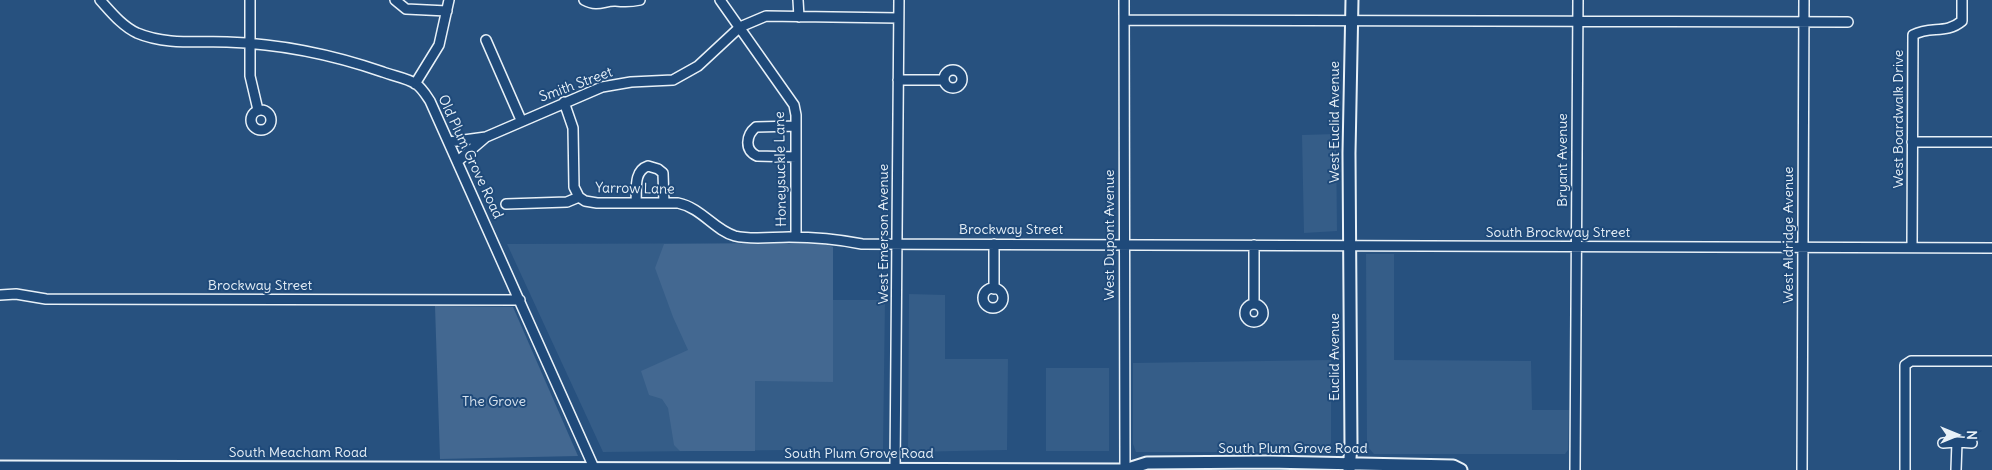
<!DOCTYPE html>
<style>
body{margin:0}
#map{position:relative;width:1992px;height:470px;overflow:hidden;background:#27517f;font-family:Delius,sans-serif}
canvas{display:block}
.north{position:absolute;left:1932px;top:410px;width:50px;height:50px;-webkit-text-stroke:4px #1f4a7a;paint-order:stroke;rotate:90deg;font-size:14px;font-weight:700;line-height:20px;text-align:center;color:#e8f1f8}
.north::after{content:'';display:block;margin:auto;width:18px;height:22px;background:#e8f1f8;clip-path:polygon(50% 0,100% 100%,50% 72%,0 100%)}
</style>
<div id="map">
<canvas width="1992" height="470"></canvas>
<div class="north">N</div>
</div>
<script>
const g = document.querySelector('canvas').getContext('2d');
g.lineJoin = 'round';
function fill(path, color) { g.fillStyle = color; g.fill(path, 'evenodd'); }
function strokePath(path, color, width, dash) { g.strokeStyle = color; g.lineWidth = width; g.lineCap = dash ? 'butt' : 'round'; g.setLineDash(dash || []); g.stroke(path); }
function drawText(font, color, halo, rows, align = 'center') {
  g.font = font + ' Delius,sans-serif'; g.lineWidth = 4; g.setLineDash([]); g.textBaseline = 'middle'; g.strokeStyle = halo; g.fillStyle = color; for (const [text, x, y, turn = 0] of rows) {
    g.save(); g.translate(x, y); g.rotate((+turn || 0) * Math.PI / 180); g.textAlign = isNaN(turn) ? turn : align; if (halo) g.strokeText(text, 0, 0); g.fillText(text, 0, 0); g.restore();
  }
}
fill(new Path2D(`
 M1336 134 1337 231 1304 233 1302 135Z
 M822 243 833 247V300H885L883 449 603 452 507 244Z
 M1366 254H1394V360L1531 361 1532 410H1569L1568 450 1565 454H1374L1367 446Z
 M909 294 945 295V359H1008L1007 450 908 452Z
 M1331 360V443L1319 452H1136L1133 444V363Z
 M1046 368H1109V451H1046Z`), '#355d88');
fill(new Path2D(`
 M822 243 833 247V382L755 381V451H680L674 445 668 408 662 399 649 395 641 371 688 350 673 317 655 268 664 244Z
 M435 306 513 307 578 456 440 459Z`), '#436891');
const minor = new Path2D(`
 M100 0C111 12 122 26 137 33 165 45 198 41 227 42 283 44 331 54 383 72 393 76 407 78 416 84 422 88 426 95 430 101L595 470
 M250 0V76L258 110
 M395 0 406 9 447 11
 M584 0C599 8 604 0 616 1 624 2 631 2 640 0
 M720 0 794 105 796 115V237
 M798 0 799 17
 M1124 0 1125 470
 M1124 20 1848 22
 M486 40 521 120
 M944 79a9 9 0 1 1 18 0a9 9 0 1 1-18 0Z
 M898 80H944
 M415 84 439 45 449 0
 M564 102 573 128 574 187 579 197 585 201 597 203H678C702 208 714 230 735 236 751 240 772 237 789 237 814 237 837 239 862 244L1992 248
 M251 120a10 10 0 1 1 20 0a10 10 0 1 1-20 0Z
 M796 126 756 127C746 135 744 150 757 156L796 157
 M449 142 486 137
 M1912 142H1992
 M458 161 486 137 602 87 631 82 673 80 698 66 740 27 766 16 898 18
 M636 203C637 190 633 171 648 166L658 169 663 173 664 203
 M506 204 567 202 579 197
 M1254 245V304
 M1912 247 1913 35C1931 25 1945 35 1962 21V0
 M983 298a10 10 0 1 1 20 0a10 10 0 1 1-20 0Z
 M994 289V244
 M0 295 16 294 46 299 520 300
 M1245 313a9 9 0 1 1 18 0a9 9 0 1 1-18 0Z
 M1943 443 1957 442
 M895 469 899 0
 M1575 470 1578 0
 M1802 470 1804 0
 M1905 470V365L1911 361H1992
 M1956 470 1957 442 1972 443`);
const major = new Path2D(`
 M0 467 1122 470
 M1125 470 1147 463 1268 462 1453 466 1461 470
 M1349 470 1351 446 1349 153 1352 0`);
strokePath(minor, '#e8f1f8', 12);
strokePath(major, '#e8f1f8', 15);
strokePath(minor, '#1f4a7a', 9);
strokePath(major, '#1f4a7a', 11);
drawText('14px', '#e8f1f8', '#1f4a7a', [
 ["Smith Street",576,85,-20],
 ["West Boardwalk Drive",1899,119,-90],
 ["West Euclid Avenue",1335,122,-90],
 ["Old Plum Grove Road",470,157,65],
 ["Bryant Avenue",1563,160,-90],
 ["Honeysuckle Lane",781,169,-91],
 ["Yarrow Lane",635,189,1],
 ["Brockway Street",1011,230],
 ["South Brockway Street",1558,233],
 ["West Emerson Avenue",884,234,-90],
 ["West Dupont Avenue",1110,235,-90],
 ["West Aldridge Avenue",1789,235,-90],
 ["Brockway Street",260,286],
 ["Euclid Avenue",1335,357,-90],
 ["South Plum Grove Road",1293,449],
 ["South Meacham Road",298,453],
 ["South Plum Grove Road",859,454]
]);
drawText('14px', '#d8e3ee', '#1f4a7a', [
 ["The Grove",494,402]
]);
</script>
